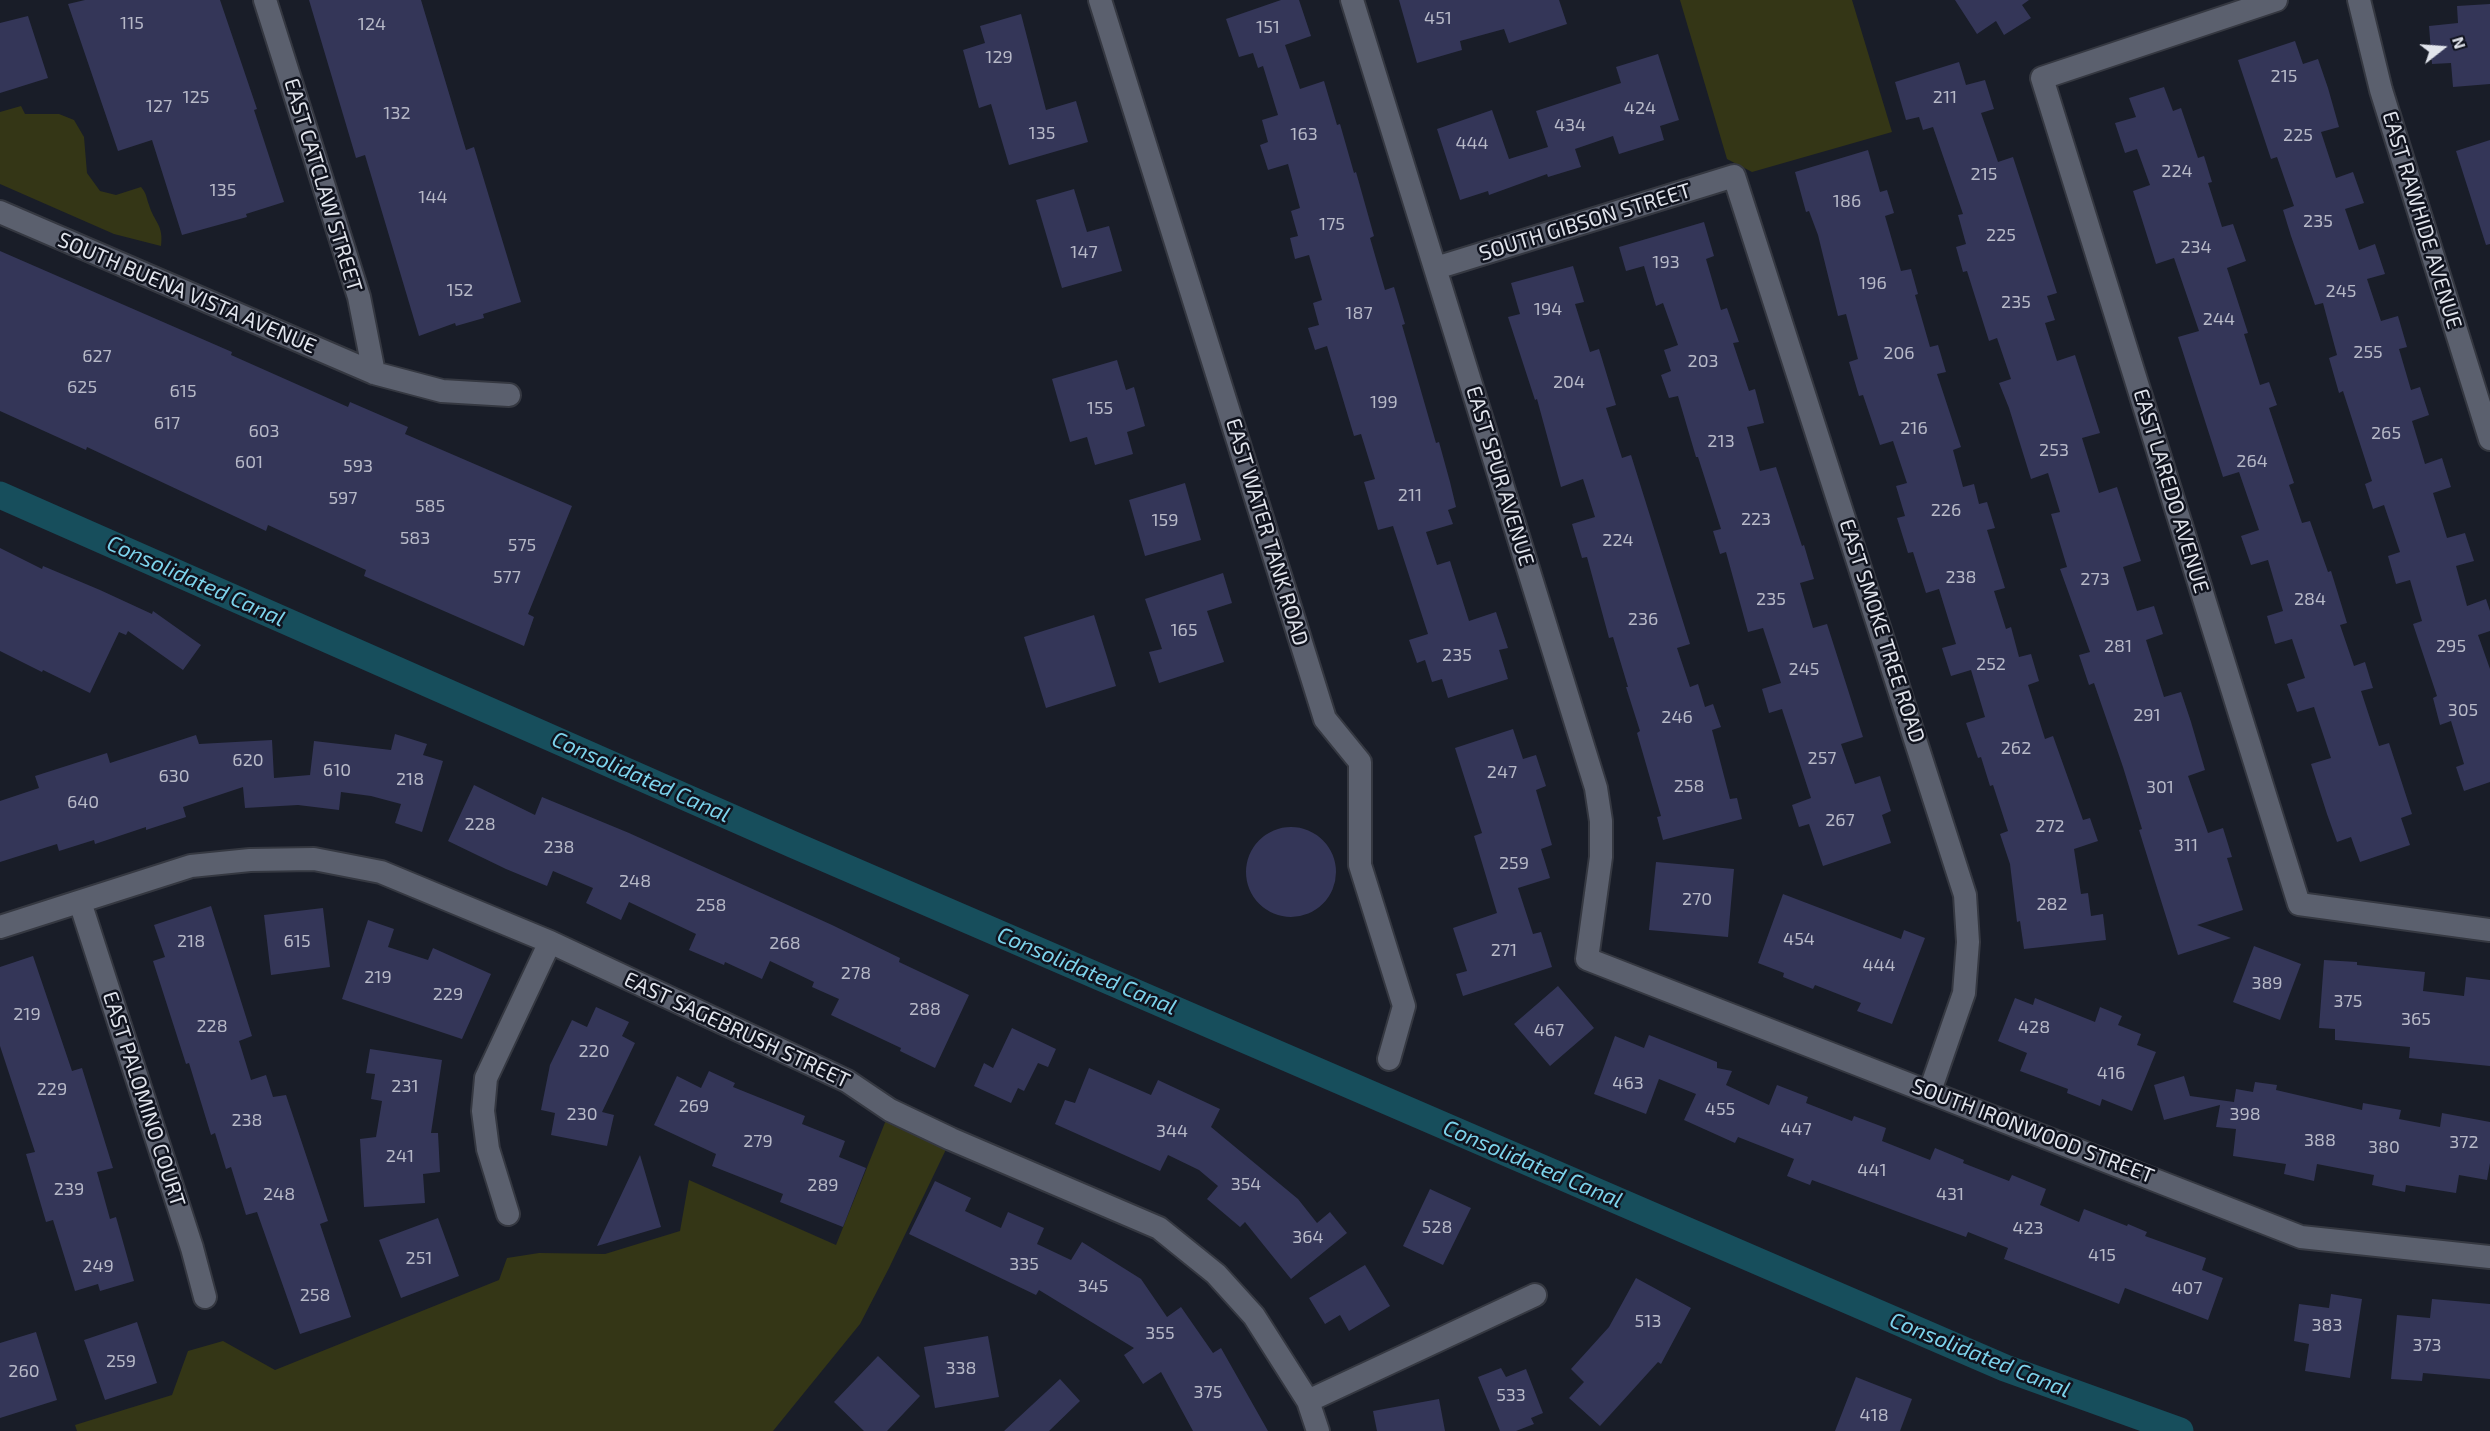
<!DOCTYPE html>
<style>
body{margin:0}
#map{position:relative;width:2490px;height:1431px;overflow:hidden;background:#191d28;font-family:"Exo 2",sans-serif}
canvas{display:block}
.north{position:absolute;left:2412px;top:18px;width:60px;height:60px;-webkit-text-stroke:4px #10131e;paint-order:stroke;rotate:73deg;font-size:16px;font-weight:700;line-height:24px;text-align:center;color:#e1e4ec}
.north::after{content:'';display:block;margin:auto;width:21px;height:27px;background:#e1e4ec;clip-path:polygon(50% 0,100% 100%,50% 72%,0 100%)}
</style>
<div id="map">
<canvas width="2490" height="1431"></canvas>
<div class="north">N</div>
</div>
<script>
const g = document.querySelector('canvas').getContext('2d');
g.lineJoin = 'round';
function fill(path, color) { g.fillStyle = color; g.fill(path, 'evenodd'); }
function strokePath(path, color, width, dash) { g.strokeStyle = color; g.lineWidth = width; g.lineCap = dash ? 'butt' : 'round'; g.setLineDash(dash || []); g.stroke(path); }
function drawText(font, color, halo, rows, align = 'center') {
  g.font = font + ' "Exo 2",sans-serif'; g.lineWidth = 5; g.setLineDash([]); g.textBaseline = 'middle'; g.strokeStyle = halo; g.fillStyle = color; for (const [text, x, y, turn = 0] of rows) {
    g.save(); g.translate(x, y); g.rotate((+turn || 0) * Math.PI / 180); g.textAlign = isNaN(turn) ? turn : align; if (halo) g.strokeText(text, 0, 0); g.fillText(text, 0, 0); g.restore();
  }
}
fill(new Path2D(`
 M1680 0H1852L1892 132 1752 172 1727 159Z
 M21 106 25 114H59L74 120 84 137 87 173 100 191 116 195 141 187C147 194 146 197 149 205 154 222 164 225 161 246L114 234 0 184V112Z
 M890 1110 951 1139 889 1268 860 1324 773 1431H77L75 1425 172 1395 188 1351 223 1341 275 1370 499 1280 507 1258 539 1253 605 1254 680 1231 689 1180 836 1245Z`), '#343616');
strokePath(new Path2D(`
 M0 495 794 845 2005 1368 2180 1431`), '#174e5c', 27);
fill(new Path2D(`
 M85 0H220L257 109 254 110 284 202 246 214 247 217 182 235 152 140 118 151 68 4Z
 M309 0H421L466 150 474 147 521 302 483 314 484 318 456 326 455 323 419 336 365 155 356 158Z
 M1281 0H1299L1311 36 1285 45 1300 89 1324 81 1337 125 1340 124 1354 173 1356 172 1374 236 1370 238 1385 290 1394 287 1405 324 1402 325 1436 443 1439 442 1450 482 1456 507 1448 510 1453 524 1426 532 1437 565 1450 561 1469 621 1496 612 1508 648 1499 650 1508 679 1448 698 1442 679 1432 682 1425 660 1417 663 1409 640 1428 634 1393 526 1378 530 1364 482 1375 479 1361 434 1354 436 1327 346 1315 350 1308 328 1319 325 1313 303 1322 300 1309 255 1295 259 1290 238 1298 236 1291 211 1300 208 1288 164 1268 170 1260 145 1268 142 1262 120 1278 115 1263 66 1258 68 1253 53 1239 57 1226 19Z
 M1399 0H1559L1567 24 1509 43 1504 29 1460 41 1462 50 1417 63Z
 M1955 0H2029L2022 5 2031 18 2004 35 1996 21 1977 34Z
 M2490 4V84L2453 87 2451 63 2432 64 2429 26 2458 23 2457 6Z
 M1021 14 1046 110 1076 101 1088 142 1009 165 991 104 979 108 963 50 985 43 980 26Z
 M28 16 48 78 0 93V23Z
 M2295 41 2303 64 2318 59 2328 88 2339 127 2321 132 2336 178 2353 172 2364 203 2345 209 2359 250 2375 244 2385 274 2367 279 2381 321 2398 316 2407 347 2399 349 2411 390 2420 387 2429 415 2412 421 2425 464 2442 458 2451 487 2433 493 2447 538 2465 533 2474 561 2456 566 2467 606 2486 599 2490 611V631L2478 635 2490 669V782L2464 791 2456 767 2464 764 2451 721 2440 725 2433 698 2437 696 2413 624 2422 621 2410 580 2396 584 2388 556 2400 552 2384 505 2373 509 2365 484 2372 481 2343 391 2339 393 2329 358 2337 355 2323 303 2315 305 2291 236 2283 210 2294 206 2277 157 2271 159 2238 60Z
 M1658 54 1679 120 1660 126 1664 140 1619 154 1613 136 1575 149 1581 167 1548 177 1547 174 1489 195 1488 191 1460 200 1437 129 1492 110 1509 159 1548 147 1536 111 1621 83 1616 67Z
 M1959 62 1966 85 1985 80 1994 109 1981 113 1998 162 2013 157 2057 293 2047 296 2055 320 2045 323 2057 361 2075 355 2100 433 2082 438 2099 493 2117 487 2141 561 2123 567 2137 611 2154 606 2163 634 2146 640 2164 697 2181 692 2191 722 2205 770 2188 776 2208 833 2223 828 2232 857 2227 858 2243 910 2197 925 2231 938 2178 955 2139 830 2142 829 2123 767 2094 683 2089 685 2079 655 2090 652 2060 569 2067 567 2051 514 2060 512 2048 473 2031 479 2009 408 1999 383 2011 379 1997 338 1989 341 1967 271 1963 272 1956 247 1966 244 1958 215 1963 214 1933 127 1923 130 1919 117 1906 120 1895 82Z
 M2164 87 2173 111 2181 108 2198 158 2204 156 2212 182 2208 183 2222 227 2233 224 2246 261 2227 268 2248 333 2244 334 2260 385 2269 382 2277 405 2269 408 2294 483 2289 485 2302 523 2310 521 2328 572 2331 571 2347 623 2340 625 2354 666 2365 662 2373 688 2361 691 2379 746 2389 743 2412 814 2401 818 2410 845 2360 862 2351 837 2337 842 2327 814 2311 764 2331 758 2314 707 2297 712 2287 684 2305 678 2292 639 2275 644 2267 616 2283 611 2268 560 2251 565 2241 536 2259 530 2239 472 2223 477 2178 337 2199 331 2174 258 2156 264 2133 191 2150 185 2137 149 2125 153 2115 123 2136 117 2129 98Z
 M2490 140V244L2486 245 2456 151Z
 M1868 150 1880 192 1887 190 1894 213 1885 216 1901 271 1911 269 1918 294 1915 295 1930 347 1938 345 1946 372 1937 374 1961 447 1953 450 1963 487 1974 484 1979 504 1987 502 1995 528 1987 530 2005 588 1994 591 2006 629 2011 627 2019 657 2031 654 2039 681 2028 685 2045 739 2053 736 2083 820 2090 818 2098 841 2074 849 2081 894 2088 893 2091 916 2103 914 2106 940 2024 949 2020 921 2017 922 2010 864 2000 834 2008 831 1993 785 1990 786 1981 757 1978 758 1966 723 1985 717 1971 670 1951 676 1942 648 1956 644 1939 589 1926 593 1913 552 1908 553 1897 518 1905 516 1896 486 1907 483 1893 441 1880 445 1863 395 1859 396 1849 362 1858 359 1846 314 1838 316 1818 235 1809 211 1806 212 1795 172Z
 M1074 189 1087 232 1109 226 1122 271 1062 288 1036 200Z
 M1704 222 1714 256 1706 259 1721 310 1727 308 1739 342 1733 343 1749 391 1755 389 1764 423 1747 427 1760 471 1776 467 1802 546 1804 545 1814 579 1800 583 1813 628 1827 624 1863 737 1841 744 1855 784 1880 776 1891 811 1882 815 1891 843 1823 866 1809 824 1799 827 1792 805 1811 798 1782 709 1769 713 1762 689 1781 683 1763 628 1748 632 1726 552 1720 554 1713 531 1721 529 1698 457H1696L1678 396 1669 398 1661 375 1671 371 1664 350 1678 345 1663 303 1656 306 1644 266 1626 271 1619 247Z
 M0 251 232 352 231 355 348 407 350 402 408 427 405 434 572 506 528 614 534 617 524 646 364 576 366 570 268 525 266 531 87 447 86 450 0 411Z
 M1573 266 1584 302 1575 304 1590 352 1599 349 1616 405 1606 408 1622 458 1631 455 1690 644 1677 648 1690 687 1698 684 1705 707 1713 704 1721 727 1712 730 1730 799 1737 798 1742 819 1663 840 1657 817 1661 816 1637 733 1640 731 1626 687H1628L1613 637 1609 638 1587 557 1582 558 1572 524 1595 517 1583 479 1561 487 1537 399 1535 400 1508 317 1520 314 1511 283Z
 M1117 360 1126 390 1134 387 1145 426 1127 432 1133 454 1095 465 1087 437 1070 442 1052 379Z
 M1185 483 1201 540 1145 556 1129 500Z
 M0 548 42 569 43 566 100 590 152 614 153 611 201 645 183 670 128 631 126 635 119 632 90 693 43 670 42 672 0 651Z
 M1223 573 1232 603 1207 611 1224 662 1159 683 1149 652 1162 649 1145 599Z
 M1094 615 1116 686 1046 708 1024 637Z
 M1513 729 1523 759 1536 755 1546 786 1536 790 1552 845 1541 849 1550 878 1518 888 1533 934 1541 932 1552 967 1463 996 1456 974 1467 971 1453 928 1497 913 1474 836 1482 833 1455 748Z
 M395 734 427 744 423 755 443 761 422 832 395 823 401 804 371 796 341 792 339 810 298 805 245 808 243 787 183 807 186 817 146 830V827L95 844 94 840 59 851 57 844 0 862V801L39 788 35 776 107 753 110 763 196 735 199 744 272 740 274 778 310 775 314 741 391 750Z
 M474 785 535 815 542 797 629 833 832 925 900 958 899 962 969 995 935 1068 900 1051 901 1048 831 1015 839 999 812 987 814 982 770 961 762 979 725 962 724 965 689 950 696 934 629 902 621 920 586 903 593 888 553 871 547 886 506 869 448 841Z
 M1246 872a45 45 0 1 1 90 0a45 45 0 1 1-90 0Z
 M1656 862 1734 869 1728 937 1649 930Z
 M1783 894 1901 939 1904 930 1925 938 1892 1024 1857 1011 1861 1003 1815 985 1813 989 1783 977 1784 973 1758 963Z
 M211 906 252 1036 239 1041 251 1080 266 1075 273 1097 286 1095 328 1221 320 1224 351 1317 300 1334 257 1212 246 1215 231 1167 226 1169 215 1133 211 1135 189 1063 186 1064 153 961 165 957 154 925Z
 M323 908 330 967 271 975 264 915Z
 M368 920 394 929 388 947 428 960 433 948 491 974 462 1039 342 999Z
 M2254 946 2301 964 2280 1020 2233 1002Z
 M33 956 72 1071 82 1068 113 1168 97 1172 110 1219 116 1217 134 1281 100 1291 98 1284 75 1291 53 1220 46 1222 26 1154 35 1152 0 1046V967Z
 M2324 960 2357 962V965L2425 972 2423 991 2464 996 2466 977 2490 980V1066L2409 1058 2410 1047 2335 1040V1029L2319 1028Z
 M1558 986 1594 1028 1550 1066 1514 1024Z
 M2015 998 2033 1005 2035 998 2095 1022 2100 1007 2122 1016 2118 1025 2141 1034 2137 1045 2156 1052 2132 1111 2102 1099 2100 1106 2067 1093 2068 1089 2020 1071 2027 1053 1998 1041Z
 M596 1007 629 1022 622 1036 635 1043 602 1112 614 1115 607 1146 551 1135 555 1113 541 1110 550 1065 572 1020 587 1027Z
 M1012 1028 1056 1049 1048 1067 1038 1063 1024 1091 1018 1088 1011 1103 974 1086 984 1063 993 1068Z
 M1649 1035 1717 1062V1068L1732 1071 1726 1085 1769 1105 1777 1085 1808 1097 1806 1103 1852 1121 1854 1116 1886 1128 1882 1141 1930 1160 1935 1148 1964 1160 1963 1163 2009 1181 2012 1175 2046 1189 2040 1205 2079 1222 2084 1209 2127 1226 2128 1224 2147 1232 2145 1236 2206 1258 2202 1270 2223 1278 2208 1320 2125 1288 2119 1304 2004 1259 2008 1248 1968 1232 1966 1237 1812 1180 1810 1185 1787 1176 1794 1159 1738 1137 1735 1143 1684 1120 1696 1094 1659 1079 1646 1114 1594 1094 1615 1036 1644 1048Z
 M370 1049 442 1060 431 1133H438L440 1172 423 1174 425 1203 364 1207 360 1139 376 1137 382 1101 371 1099 375 1074 366 1073Z
 M1089 1068 1151 1095 1158 1080 1220 1109 1211 1127 1298 1199 1317 1223 1330 1212 1347 1233 1291 1279 1245 1222 1240 1227 1207 1199 1218 1186 1199 1170 1168 1155 1160 1171 1055 1124 1065 1100 1075 1103Z
 M709 1071 735 1083 733 1087 805 1116 802 1124 845 1141 839 1157 866 1168 843 1227 780 1202 783 1194 712 1166 716 1154 654 1125 677 1076 701 1088Z
 M2184 1076 2190 1096 2234 1102 2236 1089 2253 1092 2255 1082 2277 1085 2276 1090 2362 1110 2363 1103 2401 1110 2399 1119 2440 1127 2442 1113 2490 1122V1163L2487 1180 2459 1175 2456 1193 2406 1185 2405 1192 2372 1185 2374 1175 2317 1164 2314 1181 2284 1174 2286 1164 2233 1156 2236 1129 2216 1127 2220 1105 2164 1120 2154 1085Z
 M640 1155 661 1227 597 1246Z
 M935 1181 971 1198 965 1211 1001 1228 1008 1212 1044 1228 1037 1244 1071 1260 1082 1242 1141 1279 1167 1317 1181 1307 1213 1353 1221 1348 1268 1431H1193L1161 1372 1143 1384 1124 1355 1134 1348 1039 1290 1036 1295 909 1234Z
 M1430 1189 1471 1208 1443 1265 1403 1246Z
 M438 1218 459 1276 401 1298 379 1240Z
 M1365 1265 1390 1306 1349 1331 1340 1315 1325 1324 1309 1298Z
 M1636 1278 1691 1308 1661 1364 1658 1362 1600 1426 1569 1398 1584 1382 1571 1369 1609 1327Z
 M2331 1294 2362 1299 2350 1378 2305 1371 2309 1344 2294 1341 2299 1304 2329 1308Z
 M2432 1299 2490 1304V1379L2423 1373 2422 1381 2391 1379 2397 1315 2430 1318Z
 M137 1322 157 1383 105 1400 84 1340Z
 M36 1332 57 1400 0 1418V1343Z
 M988 1336 999 1397 935 1408 924 1347Z
 M878 1356 920 1396 887 1431H864L834 1402Z
 M1501 1368 1506 1377 1526 1369 1543 1413 1531 1418 1534 1424 1516 1431H1500L1478 1377Z
 M1856 1377 1912 1399 1900 1431H1835Z
 M1060 1379 1080 1401 1049 1431H1004Z
 M1439 1399 1445 1431H1377L1373 1411Z`), '#343658');
const street = new Path2D(`
 M265 0 359 297 374 373
 M1100 0 1325 719 1360 762V865L1404 1006 1389 1059
 M1352 0 1596 788 1601 821V857L1587 959 2301 1237 2490 1257
 M2276 0 2042 78 2299 904 2490 930
 M2359 0 2381 90 2490 439
 M0 212 374 373 442 391 509 395
 M1436 268 1734 176 1965 895 1968 942 1964 993 1930 1091
 M80 902 192 1248 205 1297
 M0 927 191 866 250 860 314 859 381 872 550 942 847 1081 890 1110 951 1139 1159 1228 1216 1274 1254 1316 1308 1401 1318 1431
 M508 1214 488 1149 483 1111 486 1078 550 942
 M1308 1401 1535 1295`);
strokePath(street, '#353841', 26);
strokePath(street, '#5b606e', 22);
drawText('18px', '#b6b8c7', null, [
 ["451",1438,18],
 ["115",132,23],
 ["124",372,24],
 ["151",1268,27],
 ["129",999,57],
 ["215",2284,76],
 ["125",196,97],
 ["211",1945,97],
 ["127",159,106],
 ["424",1640,108],
 ["132",397,113],
 ["434",1570,125],
 ["135",1042,133],
 ["163",1304,134],
 ["225",2298,135],
 ["444",1472,143],
 ["224",2177,171],
 ["215",1984,174],
 ["135",223,190],
 ["144",433,197],
 ["186",1847,201],
 ["235",2318,221],
 ["175",1332,224],
 ["225",2001,235],
 ["234",2196,247],
 ["147",1084,252],
 ["193",1666,262],
 ["196",1873,283],
 ["152",460,290],
 ["245",2341,291],
 ["235",2016,302],
 ["194",1548,309],
 ["187",1359,313],
 ["244",2219,319],
 ["255",2368,352],
 ["206",1899,353],
 ["627",97,356],
 ["203",1703,361],
 ["204",1569,382],
 ["625",82,387],
 ["615",183,391],
 ["199",1384,402],
 ["155",1100,408],
 ["617",167,423],
 ["216",1914,428],
 ["603",264,431],
 ["265",2386,433],
 ["213",1721,441],
 ["253",2054,450],
 ["264",2252,461],
 ["601",249,462],
 ["593",358,466],
 ["211",1410,495],
 ["597",343,498],
 ["585",430,506],
 ["226",1946,510],
 ["223",1756,519],
 ["159",1165,520],
 ["583",415,538],
 ["224",1618,540],
 ["575",522,545],
 ["577",507,577],
 ["238",1961,577],
 ["273",2095,579],
 ["235",1771,599],
 ["284",2310,599],
 ["236",1643,619],
 ["165",1184,630],
 ["281",2118,646],
 ["295",2451,646],
 ["235",1457,655],
 ["252",1991,664],
 ["245",1804,669],
 ["305",2463,710],
 ["291",2147,715],
 ["246",1677,717],
 ["262",2016,748],
 ["257",1822,758],
 ["620",248,760],
 ["610",337,770],
 ["247",1502,772],
 ["630",174,776],
 ["218",410,779],
 ["258",1689,786],
 ["301",2160,787],
 ["640",83,802],
 ["267",1840,820],
 ["228",480,824],
 ["272",2050,826],
 ["311",2186,845],
 ["238",559,847],
 ["259",1514,863],
 ["248",635,881],
 ["270",1697,899],
 ["282",2052,904],
 ["258",711,905],
 ["454",1799,939],
 ["218",191,941],
 ["615",297,941],
 ["268",785,943],
 ["271",1504,950],
 ["444",1879,965],
 ["278",856,973],
 ["219",378,977],
 ["389",2267,983],
 ["229",448,994],
 ["375",2348,1001],
 ["288",925,1009],
 ["219",27,1014],
 ["365",2416,1019],
 ["228",212,1026],
 ["428",2034,1027],
 ["467",1549,1030],
 ["220",594,1051],
 ["416",2111,1073],
 ["463",1628,1083],
 ["231",405,1086],
 ["229",52,1089],
 ["269",694,1106],
 ["455",1720,1109],
 ["230",582,1114],
 ["398",2245,1114],
 ["238",247,1120],
 ["447",1796,1129],
 ["344",1172,1131],
 ["388",2320,1140],
 ["279",758,1141],
 ["372",2464,1142],
 ["380",2384,1147],
 ["241",400,1156],
 ["441",1872,1170],
 ["354",1246,1184],
 ["289",823,1185],
 ["239",69,1189],
 ["248",279,1194],
 ["431",1950,1194],
 ["528",1437,1227],
 ["423",2028,1228],
 ["364",1308,1237],
 ["415",2102,1255],
 ["251",419,1258],
 ["335",1024,1264],
 ["249",98,1266],
 ["345",1093,1286],
 ["407",2187,1288],
 ["258",315,1295],
 ["513",1648,1321],
 ["383",2327,1325],
 ["355",1160,1333],
 ["373",2427,1345],
 ["259",121,1361],
 ["338",961,1368],
 ["260",24,1371],
 ["375",1208,1392],
 ["533",1511,1395],
 ["418",1874,1415]
]);
drawText('21px', '#e1e4ec', '#10131e', [
 ["EAST CATCLAW STREET",323,185,73],
 ["EAST RAWHIDE AVENUE",2422,220,73],
 ["SOUTH GIBSON STREET",1585,222,-17],
 ["SOUTH BUENA VISTA AVENUE",187,293,23],
 ["EAST SPUR AVENUE",1500,476,73],
 ["EAST LAREDO AVENUE",2171,491,73],
 ["EAST WATER TANK ROAD",1267,532,73],
 ["EAST SMOKE TREE ROAD",1882,631,72],
 ["EAST SAGEBRUSH STREET",737,1030,25],
 ["EAST PALOMINO COURT",144,1099,72],
 ["SOUTH IRONWOOD STREET",2033,1131,21]
]);
drawText('italic 22px', '#7dd3ec', '#10131e', [
 ["Consolidated Canal",196,581,24],
 ["Consolidated Canal",641,777,24],
 ["Consolidated Canal",1087,971,23],
 ["Consolidated Canal",1533,1164,23],
 ["Consolidated Canal",1980,1355,22]
]);
</script>
